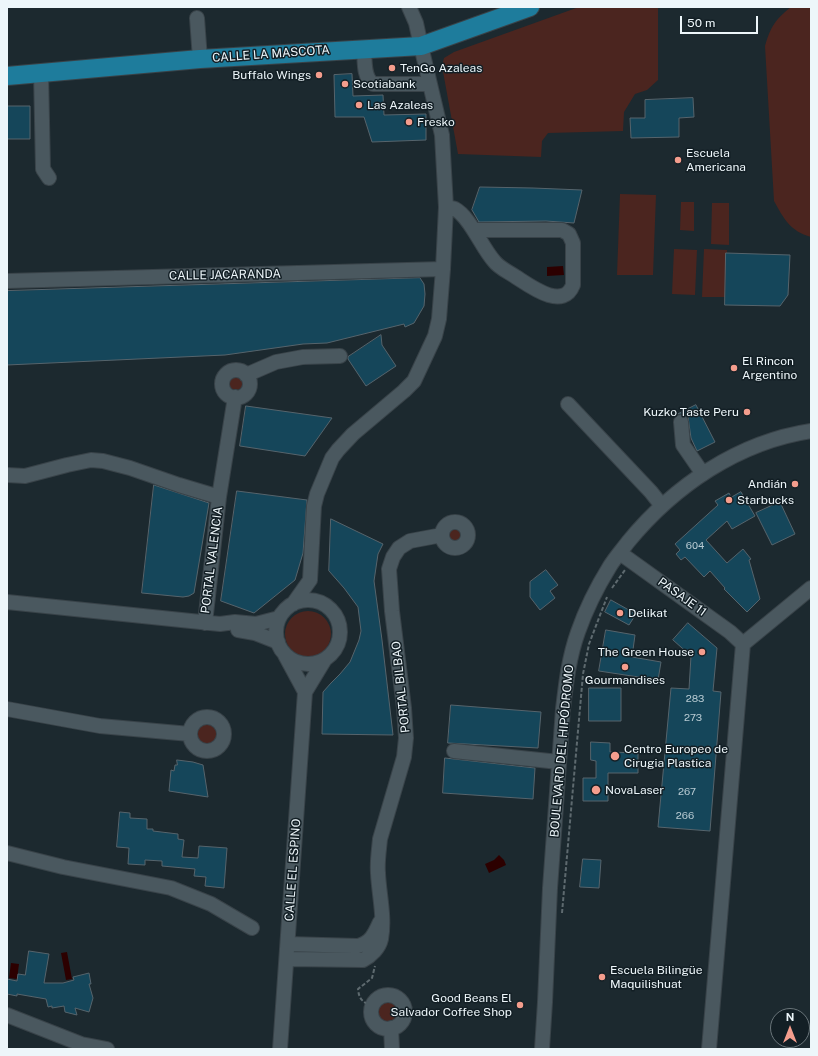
<!DOCTYPE html>
<meta charset="utf-8">
<style>
body{margin:0}
#map{position:relative;width:818px;height:1056px;overflow:hidden;background:#1c292f;font-family:"Public Sans",sans-serif}
canvas{display:block}
.frame{position:absolute;inset:0;border:8px solid #edf6fa;pointer-events:none}
.north{position:absolute;left:770px;top:1008px;width:40px;height:40px;box-sizing:border-box;background:#131f25;border:1px solid #6a757a;border-radius:50%;rotate:0deg;font-size:11px;font-weight:700;line-height:16px;text-align:center;color:#edf6fa}
.north::after{content:'';display:block;margin:auto;width:14px;height:18px;background:#f49d8d;clip-path:polygon(50% 0,100% 100%,50% 72%,0 100%)}
.scale{position:absolute;left:680px;top:16px;width:78px;height:18px;box-sizing:border-box;border:2px solid #edf6fa;border-top:0;padding-left:5px;font-size:12px;line-height:14px;white-space:nowrap;color:#edf6fa;-webkit-text-stroke:3px #131f25;paint-order:stroke}
</style>
<div id="map">
<canvas width="818" height="1056"></canvas>
<div class="frame"></div>
<div class="north">N</div>
<div class="scale">50 m</div>
</div>
<script>
const g = document.querySelector('canvas').getContext('2d');
g.lineJoin = 'round';
function fill(path, color) { g.fillStyle = color; g.fill(path, 'evenodd'); }
function strokePath(path, color, width, dash) { g.strokeStyle = color; g.lineWidth = width; g.lineCap = dash ? 'butt' : 'round'; g.setLineDash(dash || []); g.stroke(path); }
function drawText(font, color, halo, rows, align = 'center') {
  g.font = font + ' "Public Sans",sans-serif'; g.lineWidth = 3; g.setLineDash([]); g.textBaseline = 'middle'; g.strokeStyle = halo; g.fillStyle = color; for (const [text, x, y, turn = 0] of rows) {
    g.save(); g.translate(x, y); g.rotate((+turn || 0) * Math.PI / 180); g.textAlign = isNaN(turn) ? turn : align; if (halo) g.strokeText(text, 0, 0); g.fillText(text, 0, 0); g.restore();
  }
}
fill(new Path2D(`
 M579 7H658V80L647 90 635 94 624 112 623 131 548 133 542 141 541 157 458 154 442 66 444 58 454 52Z
 M791 7H811V237C790 231 784 219 774 201L765 46C771 26 775 20 791 7Z
 M620 194 656 195 653 275H617Z
 M681 202H694V231L680 230Z
 M712 203H729V245L711 244Z
 M674 249 697 250 695 295 672 294Z
 M704 249 727 250 725 297H702Z
 M229 383a7 7 0 1 1 14 0a7 7 0 1 1-14 0Z
 M446 534a9 9 0 1 1 18 0a9 9 0 1 1-18 0Z
 M285 634a23 23 0 1 1 46 0a23 23 0 1 1-46 0Z
 M196 734a12 12 0 1 1 24 0a12 12 0 1 1-24 0Z
 M377 1012a11 11 0 1 1 22 0a11 11 0 1 1-22 0Z`), '#4b251f');
fill(new Path2D(`
 M563 266 564 275 547 276V267Z
 M499 855 504 860 506 865 489 873 485 864 494 860Z
 M67 952 72 979 66 980 61 953Z
 M11 963 19 964 17 979 9 978Z`), '#2c0000');
const building = new Path2D(`
 M352 74 353 96 383 95 384 115 426 114V140L372 142 364 117H335L334 75Z
 M693 98 694 117 679 118V137L631 138 630 118H645V100Z
 M7 106H30V139H7Z
 M480 187 533 188 582 190 574 223 546 221 479 222 472 210Z
 M726 253 790 255 788 295 780 306 725 305Z
 M420 278 424 284 425 294 424 306 414 323 405 327 404 324 327 343 303 344 225 355 7 365V291Z
 M381 335 382 345 396 366 366 386 348 359V357Z
 M696 405 715 442 697 451 691 438 688 417 684 414H678Z
 M246 406 332 418 305 456 240 446Z
 M154 485 209 503 194 593 189 596 183 597 142 593Z
 M237 491 307 500 303 553 295 580 254 613 221 601Z
 M741 492 755 516 732 529 727 521 706 540 727 563 743 549 751 559 749 560 760 599 747 612 724 589 725 588 710 571 704 577 685 557 681 560 676 554 680 550 675 544 718 505 715 501 729 493 731 497Z
 M780 502 795 534 772 545 756 513Z
 M331 519 383 544 378 554 374 581 382 640 393 735 322 734 323 692 331 683 340 674 350 662 359 640 361 631 358 607 344 588 329 571Z
 M546 570 558 585 550 591 555 598 540 610 530 597V582Z
 M611 600 636 614 629 625 605 612Z
 M688 623 717 648 713 691 721 692 710 831 658 827 671 688 689 689 691 656 673 640Z
 M606 630 635 635 632 657 661 662 658 680 599 671Z
 M589 688H621V721H589Z
 M451 705 541 712 538 748 448 743Z
 M591 742 610 743V752L638 753V773H608V801H583V778H596V761L591 760Z
 M445 758 535 768 533 799 443 793Z
 M177 760 193 762 203 765 208 797 169 791 171 770 174 771 175 765H177Z
 M120 812 130 813V818L147 819V829H153V831L178 834V839L184 840 182 857 198 858 199 846 227 848 224 888 205 886 206 877 194 876 195 869 162 866V861L145 860V865L128 864 129 848 117 847Z
 M583 859 601 860 599 888 580 887Z
 M29 951 49 954 44 983H63L74 980 73 977 89 973 91 984H89L93 998 89 1012 75 1008 77 1015 65 1012 64 1006 52 1008V1006L48 1007 46 999 17 994V996L7 994V979L17 981 18 974 25 975Z`);
fill(building, '#15465a');
strokePath(building, '#56646c', 1);
const minor = new Path2D(`
 M197 18 200 59
 M364 49C365 60 363 77 373 84H430
 M41 73 43 169 49 178
 M446 207C449 208 453 208 455 209 470 217 482 248 494 261 499 268 509 272 516 277 530 286 563 311 573 285V243L569 234 562 230H474
 M7 281 443 269
 M222 384a14 14 0 1 1 28 0a14 14 0 1 1-28 0Z
 M246 375 276 362 303 357 340 356
 M568 404 651 492 662 506
 M681 422 683 445 703 474
 M7 475 25 476 67 465 91 460 103 461 130 468 179 485 219 497
 M442 535a13 13 0 1 1 26 0a13 13 0 1 1-26 0Z
 M620 553 730 632 743 644
 M276 632a32 32 0 1 1 64 0a32 32 0 1 1-64 0Z
 M7 602 220 624 235 622 256 624 279 618
 M293 604 310 580 314 506 317 494 332 458 338 450 353 434 404 391 414 381 435 336 439 319 443 269 446 207 442 135 421 46 416 23 409 7
 M205 623 219 497 235 397
 M238 630 255 633 278 642
 M743 644 811 588
 M285 655 305 692
 M7 709 100 726 190 734
 M190 734a17 17 0 1 1 34 0a17 17 0 1 1-34 0Z
 M454 751 559 762
 M7 853 63 867 171 888 211 904 252 928
 M288 944 358 946C371 943 375 933 380 922
 M287 959 363 960C371 956 379 948 381 939 385 917 379 895 378 873 377 862 379 850 380 839L404 757 406 738 404 708 392 611 389 569 393 557 399 548 410 541 442 535
 M371 1012a17 17 0 1 1 34 0a17 17 0 1 1-34 0Z
 M7 1015 81 1044 107 1049
 M391 1028 392 1049
 M280 1049 305 692 325 659
 M542 1049 545 1002 550 888 563 709C566 683 569 657 578 632 586 609 597 587 610 566 615 558 622 550 628 542 674 486 738 442 811 431
 M709 1049 743 644`);
const major = new Path2D(`
 M7 76 200 59 421 46 530 7`);
strokePath(minor, '#394349', 16);
strokePath(major, '#394349', 20);
strokePath(new Path2D(`
 M612 588 625 570
 M562 913 583 674 589 644 607 597
 M373 1007C363 1002 359 1000 358 989L372 978 375 966`), '#5e6a6f', 2, [4, 2]);
strokePath(minor, '#4a585f', 14);
strokePath(major, '#1e7c9c', 18);
for (const [x, y, r, color] of [
 [392,68,4,"#f49d8d"],
 [319,75,4,"#f49d8d"],
 [345,84,4,"#f49d8d"],
 [359,105,4,"#f49d8d"],
 [409,122,4,"#f49d8d"],
 [678,160,4,"#f49d8d"],
 [734,368,4,"#f49d8d"],
 [747,412,4,"#f49d8d"],
 [795,484,4,"#f49d8d"],
 [729,500,4,"#f49d8d"],
 [620,613,4,"#f49d8d"],
 [702,652,4,"#f49d8d"],
 [625,667,4,"#f49d8d"],
 [615,756,5,"#f49d8d"],
 [596,790,5,"#f49d8d"],
 [602,977,4,"#f49d8d"],
 [520,1005,4,"#f49d8d"]
]) { const dot = new Path2D(); dot.arc(x, y, r, 0, 2 * Math.PI); g.fillStyle = color; g.fill(dot); strokePath(dot, '#131f25', 1.5); }
drawText('10px', '#b7cad2', null, [
 ["604",695,546],
 ["283",695,699],
 ["273",693,718],
 ["267",687,792],
 ["266",685,816]
]);
drawText('12px', '#edf6fa', '#131f25', [
 ["CALLE LA MASCOTA",271,54,-4],
 ["CALLE JACARANDA",225,275,-1],
 ["PORTAL VALENCIA",212,560,-83],
 ["PASAJE 11",682,597,36],
 ["PORTAL BILBAO",401,687,-96],
 ["BOULEVARD DEL HIPÓDROMO",562,751,-85],
 ["CALLE EL ESPINO",293,870,-86]
]);
drawText('12px', '#edf6fa', '#131f25', [
 ["TenGo Azaleas",400,68],
 ["Buffalo Wings",311,75,"right"],
 ["Scotiabank",353,84],
 ["Las Azaleas",367,105],
 ["Fresko",417,122],
 ["Escuela",686,153],
 ["Americana",686,167],
 ["El Rincon",742,361],
 ["Argentino",742,375],
 ["Kuzko Taste Peru",739,412,"right"],
 ["Andián",787,484,"right"],
 ["Starbucks",737,500],
 ["Delikat",628,613],
 ["The Green House",694,652,"right"],
 ["Gourmandises",625,680,"center"],
 ["Centro Europeo de",624,749],
 ["Cirugia Plastica",624,763],
 ["NovaLaser",605,790],
 ["Escuela Bilingüe",610,970],
 ["Maquilishuat",610,984],
 ["Good Beans El",512,998,"right"],
 ["Salvador Coffee Shop",512,1012,"right"]
], 'left');
</script>
